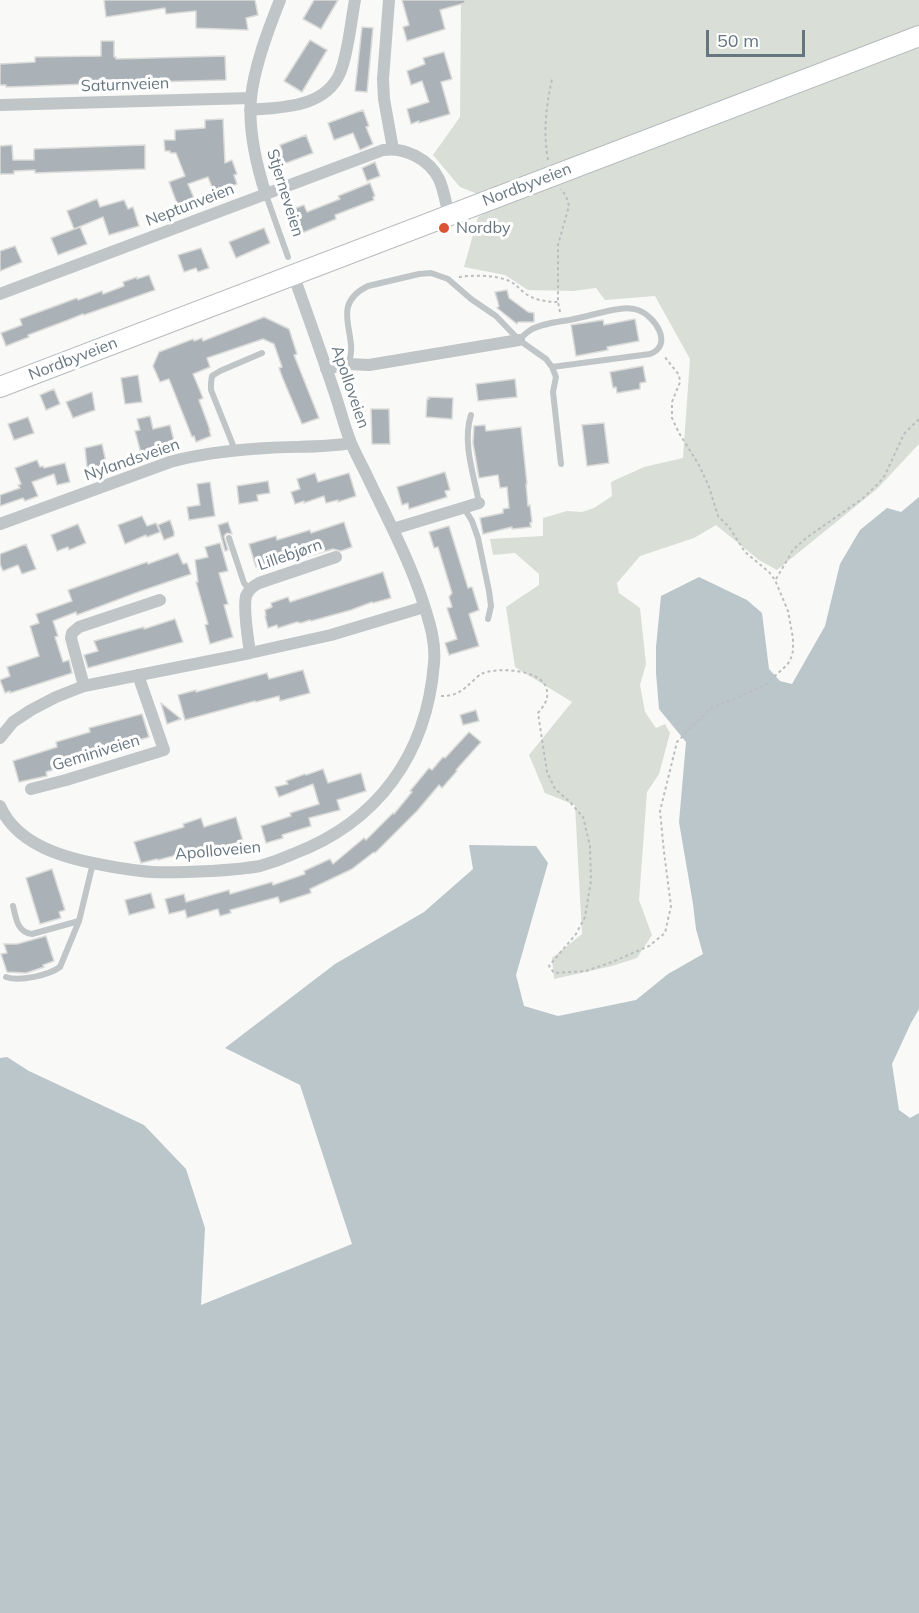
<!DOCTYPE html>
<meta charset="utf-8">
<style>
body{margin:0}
#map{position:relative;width:919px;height:1613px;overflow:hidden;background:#f9f9f7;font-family:Mulish,sans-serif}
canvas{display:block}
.scale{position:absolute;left:706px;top:30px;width:99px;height:27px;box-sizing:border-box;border:3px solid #667680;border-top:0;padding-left:8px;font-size:18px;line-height:21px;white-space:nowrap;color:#667680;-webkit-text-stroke:4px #fff;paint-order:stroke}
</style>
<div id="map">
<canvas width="919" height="1613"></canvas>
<div class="scale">50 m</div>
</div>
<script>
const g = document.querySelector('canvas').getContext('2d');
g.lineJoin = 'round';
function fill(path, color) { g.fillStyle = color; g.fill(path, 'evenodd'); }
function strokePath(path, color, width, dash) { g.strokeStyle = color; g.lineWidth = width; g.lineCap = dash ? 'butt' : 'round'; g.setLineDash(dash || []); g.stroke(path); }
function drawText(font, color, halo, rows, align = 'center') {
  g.font = font + ' Mulish,sans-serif'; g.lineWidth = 6; g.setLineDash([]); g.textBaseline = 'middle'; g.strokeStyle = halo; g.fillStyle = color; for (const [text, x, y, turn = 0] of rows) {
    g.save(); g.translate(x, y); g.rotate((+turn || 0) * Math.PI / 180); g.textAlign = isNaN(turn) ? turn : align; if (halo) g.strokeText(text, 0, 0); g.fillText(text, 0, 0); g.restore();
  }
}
fill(new Path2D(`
 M461 0H919V26L480 195 460 187 433 155 460 117Z
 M919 45V444L877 489 777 570 759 560 716 525 694 538 640 556 617 583 619 593 640 608 646 664 640 685 645 712 656 728 665 724 670 733 659 774 647 792 639 900 652 935 637 958 612 966 554 979 552 958 582 934 575 805 545 793 529 755 572 702 515 667 506 607 539 585V574L515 553 493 555 490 539 543 536V518L567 511 582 512 594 508 612 496 611 482 644 467 683 458 690 359 655 296 605 300 596 288 573 291 528 290 505 275 464 267 478 217 505 202Z`), '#d9ded6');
fill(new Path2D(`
 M919 497V1009L911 1023 892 1064 899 1110 910 1118 919 1113V1613H0V1058L7 1057 29 1071 144 1125 186 1169 205 1228 201 1305 352 1244 300 1085 225 1048 335 964 424 912 473 869 469 845 536 846 548 863 516 975 524 1006 558 1016 636 1000 668 974 703 954 696 929 693 904 679 822 686 742 659 709 656 673V647L661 596 699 577 747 600 762 613 769 669 780 681 792 684 825 626 840 564 860 530 887 508 901 512Z`), '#bac6ca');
const building = new Path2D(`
 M104 0H255L258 15 246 18 248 30 196 28V11L166 14 165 8 106 17Z
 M314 0H338L321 29 303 19Z
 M402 0H465V3L440 10 445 29 407 41 403 27 409 25Z
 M362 27 373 28 367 92 355 91Z
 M310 40 327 50 302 92 284 81Z
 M101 41H114V57H116V59L225 56 226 80 115 83V80L87 81V84L36 86 6 87V85H0V64L35 62V57L101 56Z
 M444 52 452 79 441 82 450 114 419 123V121L411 124 407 109 429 102 422 81 411 85 407 71 425 64 423 58Z
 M363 110 369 126 366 127 373 144 360 150 353 133 334 140 328 123Z
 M223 119 225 163 232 160 237 174 234 175 237 184 214 192 208 177 188 184 196 203 179 209 169 182 185 176 176 153H170V151H165L164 140H175V130L205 128V120Z
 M306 135 313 153 281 165 277 154 282 151 280 145Z
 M12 145 13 160H34V149L145 145V169L35 173V170L14 171V174H0V146Z
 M375 162 380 176 367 181 362 168Z
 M370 183 375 196 373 197 374 200 335 215 336 219 302 233 293 209 304 205 307 212 340 199 338 196Z
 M97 199 100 207 124 200 128 209 133 207 139 226 109 235 103 217 74 229 67 211Z
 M80 227 87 244 58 255 51 238Z
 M264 228 270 243 236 258 229 242Z
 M15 246 22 262 0 271V251Z
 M201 248 209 268 198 272 196 268 184 272 178 255Z
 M149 275 155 290 84 315 83 314 68 320 28 335 29 337 6 346 1 333 22 325 20 319 77 298 78 300 102 291 103 294 124 286 123 282 137 277V279Z
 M507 290 509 298 528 312 534 313V322H518L517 324 497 308 499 306 495 292Z
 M264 317 289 329 297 354 294 355 319 418 302 424 283 379 279 368 282 367 274 344 263 339 207 358 210 367 193 374 203 398 199 400 210 430H209L211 436 196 442 194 436 192 437 169 379 160 382 153 366 159 352 193 339 194 341 202 338 203 341Z
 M635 319 639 341 607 347 608 350 576 356 571 325 603 320 604 325Z
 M643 366 646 382 640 383V389L617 393 616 387 613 388 610 372Z
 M138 375 142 402 125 404 121 378Z
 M515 379 517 397 478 401 476 384Z
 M54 389 60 404 46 410 40 395Z
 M92 392 95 410 73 418 66 402Z
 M428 397 453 398 452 419 426 417 427 399H429Z
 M371 409H389L390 444H372Z
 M150 416 153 429 170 425 174 441 171 442 173 447 161 450 162 452 142 457 135 431 140 430 137 419Z
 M28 417 34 433 14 440 8 424Z
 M604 423 609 463 587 466 582 425Z
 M485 425 486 431 521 427 527 484H526L528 506 530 505 532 522 530 523 531 527 512 529V527L483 534 480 518 503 513V509L509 508 507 487 500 488 498 475 479 478 473 443 474 426Z
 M102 444 108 471 90 474 89 467H87L85 448Z
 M37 460 40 467 43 466 44 468 65 463 70 482 57 485 54 474 32 482 38 496 25 501 23 498 0 506V495L20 488 18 485 21 484 15 468Z
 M445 472 450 490 445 491 447 497 409 509 408 503 402 505 397 487Z
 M315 473 318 482 349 473 356 496 338 502V500L326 503 324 496 304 503V501L295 504 291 492 300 489 297 479Z
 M268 481 270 493 257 495 258 501 239 504 237 486Z
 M210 482 215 516 189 520 187 507 200 505 197 484Z
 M142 516 147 526 156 523 160 532 147 537 146 535 125 544 118 525Z
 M170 520 174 532V536L164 540 158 525Z
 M228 522 232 534 227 533 224 536 228 550 225 551 218 525Z
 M344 522 352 547 341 551 333 549 299 559V558L290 561 289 559 265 567V564L256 567 249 544 276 536 277 540 310 530 311 533Z
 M78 524 86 543 69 550 68 547 57 551 51 535Z
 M449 526 468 588 472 587 479 610 469 614 479 646 449 655 445 643 457 639 447 608 452 607 449 597 452 593 438 547 434 548 429 532Z
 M220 543 228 571 219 573 228 604 224 605 233 637 210 644 205 625 208 624 196 582H198L195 560 208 557 205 547Z
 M26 544 36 569 22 574 18 565 3 571 0 564V554Z
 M178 553 183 564 187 563 191 574 138 592 77 615 76 612 53 621 58 636 55 637 63 662 69 660 72 673 10 693V691L5 693 0 680 10 676 7 667 39 656 30 626 39 623 36 614 72 601 68 590 147 562 148 564Z
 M383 572 391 598 373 603 372 602 351 610 311 621 310 620 301 623 297 622 278 628 277 625 268 628 265 616H266L265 610 272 607 271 603 288 597 290 602Z
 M175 619 183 642 88 668 84 655 98 651 94 641 144 627V629Z
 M303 670 310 693 280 701 279 696 256 702 255 701 185 720 178 695 196 690V692L267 673 269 679Z
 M161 703 181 719 167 724Z
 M476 710 479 721 463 725 460 715Z
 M142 714 149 737 80 758 81 761 46 772 47 776 19 782 13 761 57 747 56 742 90 732 89 728Z
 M469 732 481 742 456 770 457 771 442 788 439 785 417 811 375 853 374 852 352 869 310 889 311 893 280 903 278 897 230 910 231 913 220 916 218 909 187 918 185 910 169 914 165 899 184 894 186 902 229 890 230 894 272 882 273 885 305 874 304 871 330 859 333 864 364 838 366 840 393 813 394 814 412 792 410 791 429 768 432 770 443 757 445 758Z
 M323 769 328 783 361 773 366 791 337 800 340 810 309 818 311 826 282 835 283 838 266 843 261 826 291 816 290 813 319 804 313 784 279 797 275 787 288 784 286 781 305 774 306 775Z
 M236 817 243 841 225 846V845L215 847V845L158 860 157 859 141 863 134 842 184 827 183 824 201 818 204 827Z
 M52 869 65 910 59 912 61 918 40 924 26 878Z
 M151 893 155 908 129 915 125 900Z
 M46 936 54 961 43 965 44 967 26 973 7 972 1 954 7 953 4 944H17Z`);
fill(building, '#aab2b7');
strokePath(building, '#dbdbd9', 1.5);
const primary = new Path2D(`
 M0 387 919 36`);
strokePath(primary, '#b4b9bd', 22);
strokePath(new Path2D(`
 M548 160C543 132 546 107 552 79
 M459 277C474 275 493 275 507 280 515 283 519 289 526 294 535 300 546 302 558 302
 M560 312 558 302V245L569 206 566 196 561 189
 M776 579 793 550 806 538 862 499 879 483 885 475 904 434 919 419
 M441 696C457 696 462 691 474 680 475 679 479 675 481 674 496 667 539 669 546 687 550 698 544 706 538 713L547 772 555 789 569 801 583 817 590 846 591 881 585 917 576 934 549 966 554 973 586 971 612 962 649 946 665 933 671 906 664 852 660 811 677 742 710 709 765 685 786 666 790 661 793 651V638L788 611 775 580 769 572 745 552 729 527 718 516 709 487 699 465 679 433 672 418V402L680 382 679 375 664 356`), '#bbbec0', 2, [3, 3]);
strokePath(new Path2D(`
 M266 195 288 257
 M519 340C522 337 526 333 529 331 541 323 560 322 574 319 589 316 604 311 619 309 625 308 632 308 638 310 655 316 674 345 650 354L552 367
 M348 364C361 336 327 306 368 286L419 274 431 273 448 279 471 299 496 316 519 340 546 359 552 367 556 377 553 392 561 464
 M471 415C462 443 474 475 479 503
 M235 450 211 390V383L212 376 220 371 262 353
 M464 508 472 521 478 538 489 591 491 606 488 619
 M229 538 244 583 249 589
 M13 906C16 918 17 932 32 934L79 921
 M6 977C20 982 49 975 60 967L79 921 93 863`), '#c0c5c8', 6);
strokePath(new Path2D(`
 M389 0 383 79 384 99 393 149
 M0 105 251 98
 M250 110C282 107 325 108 340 73 348 55 351 21 355 0
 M266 195C256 164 248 131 251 98 254 67 268 30 280 0
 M0 294 383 150C405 147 429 159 439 179 444 190 446 204 449 216
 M326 369 348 364 369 365 519 340
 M0 524 170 462C201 453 235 450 267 448 295 446 323 448 351 443
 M393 529 479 503
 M250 653C248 639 243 609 246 596 249 589 253 586 259 583L336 557
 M84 686 71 638 72 633 79 627 160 600
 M0 738 13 722 31 710 56 697 84 686 250 653 331 635 424 607
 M31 789 66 780 164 750 138 675
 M0 806C17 845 64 858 103 865 119 868 135 871 152 872 171 873 191 872 211 871 227 870 244 869 260 866 271 863 282 859 293 854 378 822 427 754 434 663 436 643 430 624 424 605 410 561 388 520 368 478 363 467 356 455 351 443 344 426 340 408 334 391 321 352 307 313 293 274`), '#c0c5c8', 12);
strokePath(primary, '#fff', 20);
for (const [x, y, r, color] of [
 [444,228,6,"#db5235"]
]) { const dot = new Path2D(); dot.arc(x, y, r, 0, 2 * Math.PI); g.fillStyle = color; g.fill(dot); strokePath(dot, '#fff', 2); }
drawText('16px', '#667680', '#fff', [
 ["Saturnveien",125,85,-2],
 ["Nordbyveien",527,185,-21],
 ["Stjerneveien",285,193,73],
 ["Neptunveien",190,205,-21],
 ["Nordbyveien",73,359,-21],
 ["Apolloveien",350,387,71],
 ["Nylandsveien",132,460,-19],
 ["Lillebjørn",290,555,-19],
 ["Geminiveien",96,753,-17],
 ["Apolloveien",218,851,-5]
]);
drawText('16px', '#667680', '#fff', [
 ["Nordby",456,228]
], 'left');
</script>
